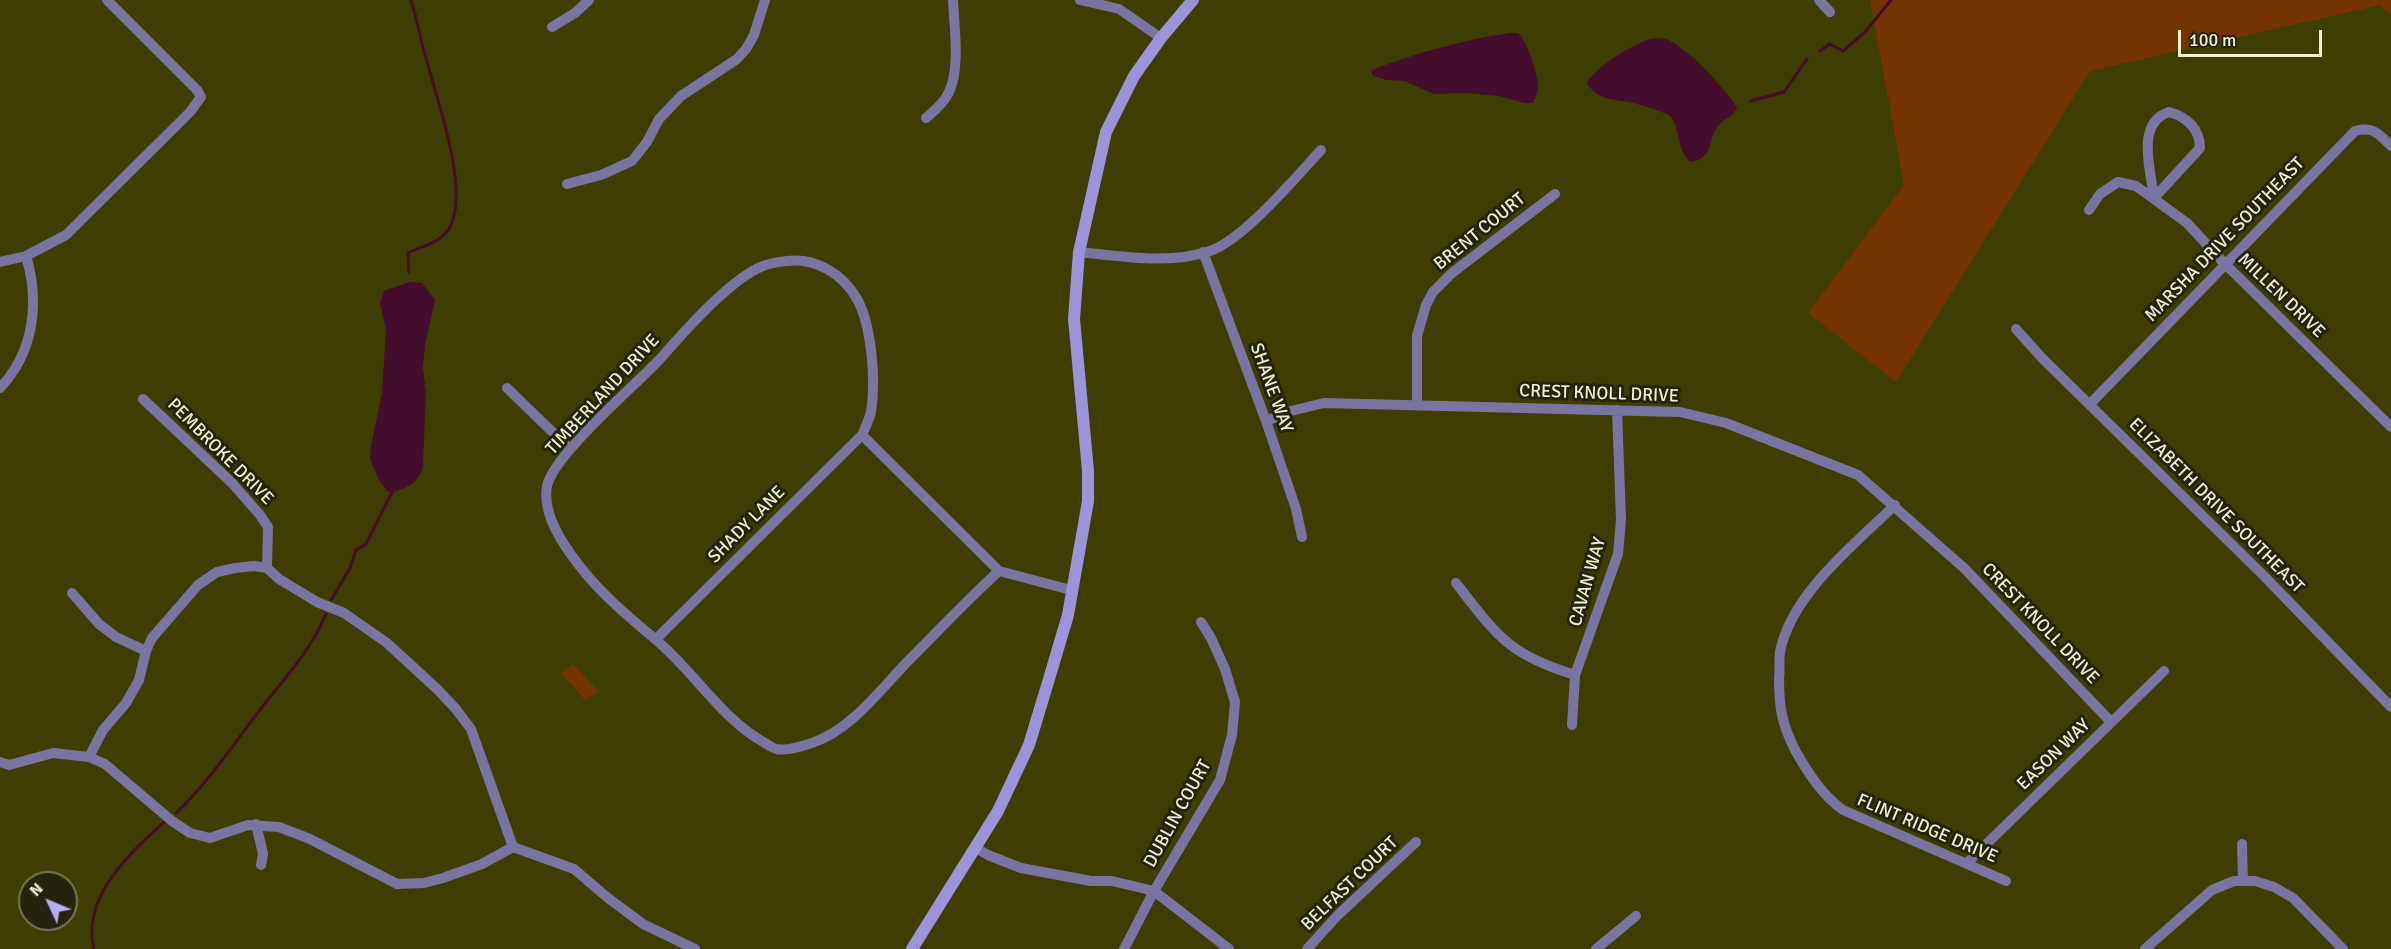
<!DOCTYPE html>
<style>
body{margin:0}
#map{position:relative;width:2391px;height:949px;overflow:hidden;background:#3f3e02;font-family:Signika,sans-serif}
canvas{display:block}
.north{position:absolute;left:18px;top:871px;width:60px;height:60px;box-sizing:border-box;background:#24240d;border:2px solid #75765c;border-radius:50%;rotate:314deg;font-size:16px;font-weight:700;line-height:24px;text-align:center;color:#eef0d3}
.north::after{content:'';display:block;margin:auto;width:21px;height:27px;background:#b5acf8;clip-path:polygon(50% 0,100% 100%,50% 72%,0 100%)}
.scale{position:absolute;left:2178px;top:30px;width:144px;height:27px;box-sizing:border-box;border:3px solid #eef0d3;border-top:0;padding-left:8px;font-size:18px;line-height:21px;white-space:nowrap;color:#eef0d3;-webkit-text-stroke:4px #24240d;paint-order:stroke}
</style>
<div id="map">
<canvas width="2391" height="949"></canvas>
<div class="north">N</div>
<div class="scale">100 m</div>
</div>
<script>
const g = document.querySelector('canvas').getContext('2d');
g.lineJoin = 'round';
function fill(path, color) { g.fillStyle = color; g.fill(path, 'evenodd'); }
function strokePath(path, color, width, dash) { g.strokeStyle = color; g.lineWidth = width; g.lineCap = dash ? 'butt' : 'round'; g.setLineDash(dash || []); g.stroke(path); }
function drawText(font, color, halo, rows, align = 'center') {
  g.font = font + ' Signika,sans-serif'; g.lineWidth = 6; g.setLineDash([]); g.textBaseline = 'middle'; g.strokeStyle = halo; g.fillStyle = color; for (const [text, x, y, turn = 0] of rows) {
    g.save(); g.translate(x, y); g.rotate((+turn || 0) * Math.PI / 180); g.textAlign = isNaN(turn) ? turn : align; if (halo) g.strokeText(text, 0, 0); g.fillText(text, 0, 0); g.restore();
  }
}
fill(new Path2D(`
 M1870 0H2391V15L2380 5 2090 71 1896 382 1808 313 1904 185Z
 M573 664 598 691 586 701 562 674Z`), '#753300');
fill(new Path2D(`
 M1518 33C1526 40 1537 72 1538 84 1538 91 1536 97 1533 103H1525L1499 96 1467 93 1434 94 1404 81 1387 80 1373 76 1371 71C1393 59 1494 31 1518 33Z
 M1664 38C1688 47 1722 86 1737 107 1734 117 1724 118 1718 126 1707 140 1714 159 1690 162 1676 148 1681 128 1669 115 1657 110 1646 106 1633 103 1614 99 1600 101 1587 84 1590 70 1635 43 1650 39 1654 38 1660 39 1664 38Z
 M409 282 422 283 435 300 425 345 423 368 426 392 423 465C421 481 407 489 392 492H388L379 480 370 459 371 446 382 393 386 330 380 303 384 291Z`), '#440c2d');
strokePath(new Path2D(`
 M1820 51 1830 44 1843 51 1865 32 1891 0
 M1751 101 1784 92 1807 59
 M409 272 408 253C423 246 442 242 450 227 470 189 436 97 426 58 420 38 417 19 411 0
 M331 600 350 568 356 550 366 544 392 492
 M176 813C211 780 236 740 266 702 288 675 313 646 326 614
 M94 949C81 898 129 854 164 822`), '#440c2d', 3);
strokePath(new Path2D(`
 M1080 0 1119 9 1161 38
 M1819 0 1830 12
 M552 27 575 13 589 0
 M2169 112C2187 117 2200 129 2200 148L2154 198C2151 171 2135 123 2169 112Z
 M926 118C934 111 943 104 948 94 961 70 954 26 953 0
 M567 184 601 175 632 161 647 142 659 119 681 96 737 59 746 49 754 35 765 0
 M2089 210 2100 194 2118 182 2136 186 2187 223 2224 263 2391 427
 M1079 252C1121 256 1169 265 1210 251 1243 240 1296 177 1321 150
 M1203 252 1266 421 1296 509 1302 537
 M0 262 26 256 66 235 190 112 201 97 197 90 107 0
 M2016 329 2042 358 2265 577 2391 707
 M0 388C34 352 40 302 26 256
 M507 388 570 449
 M143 399 232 483 260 515 268 527 267 568
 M2090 404 2355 131C2373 126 2379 134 2391 146
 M1417 406V336L1426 305 1433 292 1452 273 1555 194
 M1266 421 1291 411 1324 403 1680 412 1726 423 1858 475 1964 568 2111 722
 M862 435 999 571
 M1895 505C1855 544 1791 594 1780 652 1779 660 1780 671 1779 679 1779 708 1782 724 1795 750 1808 773 1822 795 1843 810L2006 881
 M1456 583C1497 636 1509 655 1575 675
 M72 593 99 624 116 637 146 651
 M656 639 862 435C865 428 869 420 871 412 876 382 872 326 857 299 843 274 815 257 787 261 779 262 770 263 763 266 731 278 683 333 660 359 635 386 554 454 547 486 543 509 557 535 570 553 593 587 624 613 655 639 694 671 720 718 765 743 769 745 772 748 776 749 785 751 803 746 812 743 851 730 880 690 908 661 938 631 967 600 999 571L1071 590
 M1572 725 1575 675 1618 554 1621 520 1617 410
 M89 757 103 730 126 703 139 680 146 651 152 638 198 585 217 572 235 568 254 566 267 568 279 579 317 602 344 613 387 643 437 689 455 708 471 729 513 847
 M0 762 9 765 53 753 89 757 105 764 172 821 190 833 210 838 248 825 279 827 310 839 397 884 424 883 443 878 482 864 513 847 574 869 608 898 643 924 695 949
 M256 824 263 854 261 865
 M2242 844 2243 881
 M976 848 988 855 1021 868 1091 881H1112L1154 891 1229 949
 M1967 863 2164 671
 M1124 949 1154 891 1220 780 1232 735 1235 702 1225 669 1211 638 1201 622
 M1307 949 1337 916 1416 842
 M1596 949 1636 916
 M2145 949 2212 890 2234 881H2255L2274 887 2293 898 2343 949`), '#7a74a2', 10);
strokePath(new Path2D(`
 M912 949 998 811 1029 745 1049 679 1068 615 1088 501V471L1074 319 1079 252 1106 132 1134 76 1161 38 1193 0`), '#9c93db', 12);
drawText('18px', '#eef0d3', '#24240d', [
 ["BRENT COURT",1480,232,-39],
 ["MARSHA DRIVE SOUTHEAST",2225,240,-46],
 ["MILLEN DRIVE",2281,296,44],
 ["SHANE WAY",1271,388,70],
 ["CREST KNOLL DRIVE",1599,394,2],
 ["TIMBERLAND DRIVE",603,395,-47],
 ["PEMBROKE DRIVE",220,452,45],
 ["ELIZABETH DRIVE SOUTHEAST",2216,506,45],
 ["SHADY LANE",747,525,-45],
 ["CAVAN WAY",1588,582,-74],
 ["CREST KNOLL DRIVE",2040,624,46],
 ["EASON WAY",2054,755,-44],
 ["DUBLIN COURT",1178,814,-61],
 ["FLINT RIDGE DRIVE",1927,829,23],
 ["BELFAST COURT",1350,884,-44]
]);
</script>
